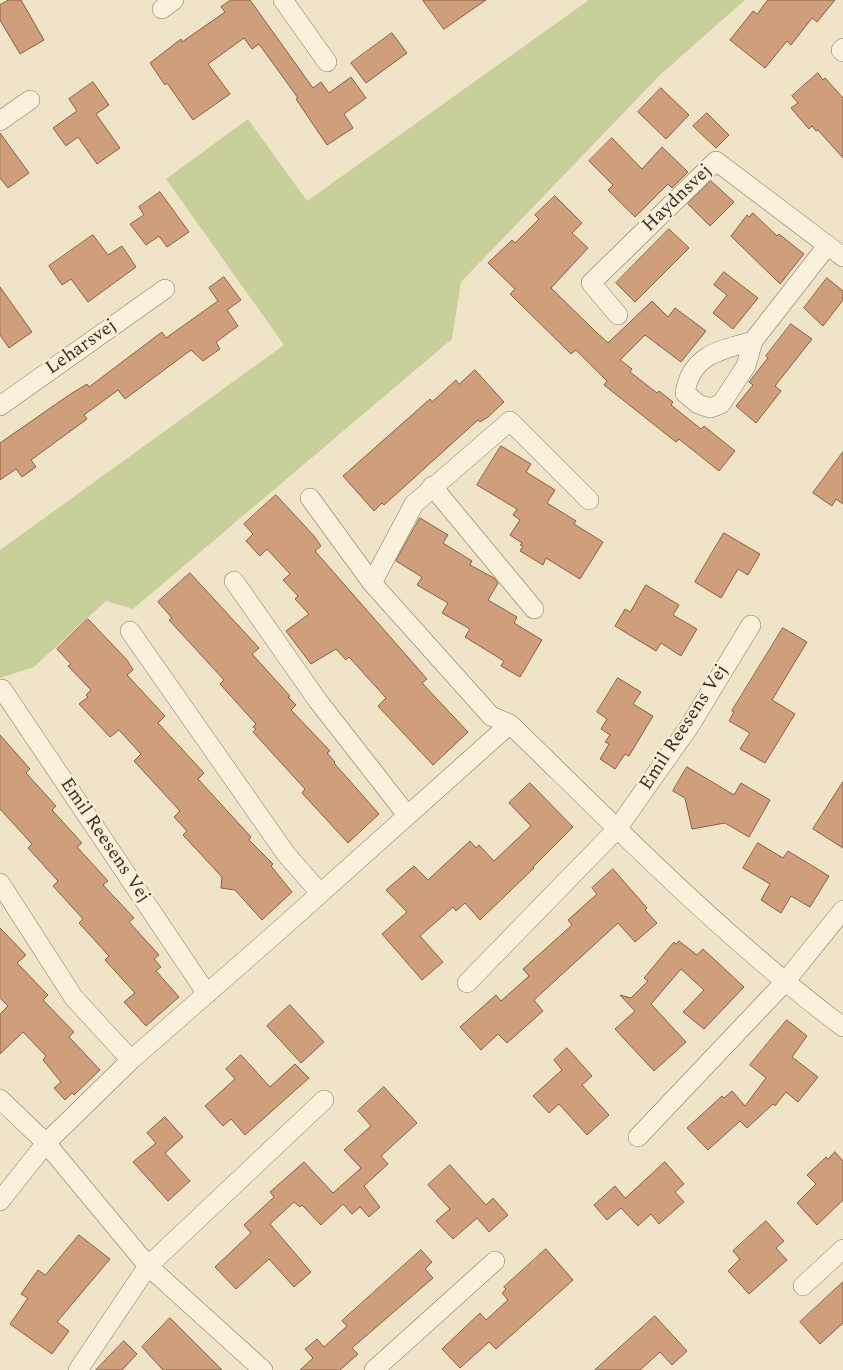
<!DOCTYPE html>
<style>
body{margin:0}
canvas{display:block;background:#f0e4c8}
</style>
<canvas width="843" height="1370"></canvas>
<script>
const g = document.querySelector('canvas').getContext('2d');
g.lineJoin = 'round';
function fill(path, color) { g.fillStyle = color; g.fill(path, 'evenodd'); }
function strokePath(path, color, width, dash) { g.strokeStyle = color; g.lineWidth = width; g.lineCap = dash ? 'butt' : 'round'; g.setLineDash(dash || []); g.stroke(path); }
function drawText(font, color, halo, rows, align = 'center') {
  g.font = font + ' Spectral,serif'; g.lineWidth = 4.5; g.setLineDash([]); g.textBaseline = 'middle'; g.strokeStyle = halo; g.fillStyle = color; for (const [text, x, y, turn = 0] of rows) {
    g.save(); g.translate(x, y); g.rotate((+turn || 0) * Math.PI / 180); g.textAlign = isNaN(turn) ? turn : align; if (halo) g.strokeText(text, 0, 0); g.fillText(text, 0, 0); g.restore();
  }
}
fill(new Path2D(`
 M589 0H745L660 75 461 282 452 339 133 609 106 601 34 667 0 678V550L284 345 166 179 248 119 307 201Z`), '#c9cf9b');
const building = new Path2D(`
 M9 0H21L44 40 20 54 0 20V5Z
 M231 0H250L313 88 321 82 329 93 351 77 366 98 344 114 353 128 327 145 296 99 298 98 259 44 252 49 244 38 208 64 230 94 193 120 167 83 165 85 150 63 181 39 182 42 225 12 221 7Z
 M423 0H486L444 29Z
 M768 0H835L817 22 812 18 791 45 787 41 765 68 730 40 753 11 757 14Z
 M392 33 407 53 366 83 351 63Z
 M818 73 823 80 825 78 843 98V158L818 130 816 131 812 126 809 129 791 108 798 103 792 96Z
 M93 82 109 105 96 114 120 148 97 164 78 137 66 146 53 128 77 111 69 99Z
 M661 88 689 115 666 139 638 112Z
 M707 113 729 135 716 148 693 126Z
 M0 133 29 173 8 188 0 178Z
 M612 138 642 169 662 147 688 172 672 188 668 184 635 217 608 190 613 185 589 161Z
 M711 181 734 202 710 226 688 204Z
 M160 192 189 232 167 247 159 236 146 245 130 224 144 215 139 207Z
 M555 196 582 223 572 233 588 248 551 288 594 330 608 343 652 301 668 317 675 308 706 331 681 362 645 335 620 360 632 369 630 372 657 393 659 391 673 402 671 405 701 429 704 426 735 451 719 471 679 439 676 442 604 385 607 381 576 350 571 354 510 294 515 289 488 263 512 240 515 243 539 219 535 215Z
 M753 213 777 236 779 234 804 254 780 284 731 236 747 215 749 217Z
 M669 229 689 248 635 302 616 283Z
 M93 235 108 255 122 246 136 267 88 302 71 279 62 285 49 266Z
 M724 272 758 298 733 329 713 313 727 295 714 285Z
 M224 277 241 300 227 310 238 326 216 342 220 349 203 361 191 350 125 399 118 390 84 415 87 419 31 460 36 467 22 477 16 469 0 480V443L69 395 87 384 89 387 162 332 166 338 218 301 209 288Z
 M827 278 843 291V300L823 326 804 308Z
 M0 287 32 332 9 348 0 335Z
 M791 324 812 339 775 386 781 391 756 423 736 406 753 385 749 382 768 358 766 356Z
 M475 370 504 402 488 417 480 422 478 420 384 505 382 503 374 511 343 476 430 399 432 402 456 380 459 384Z
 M501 446 531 464 526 472 555 490 547 503 576 521 574 524 603 542 580 579 546 558 543 565 520 551 523 546 520 545 522 543 510 535 520 520 513 515 517 509 477 485Z
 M843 452V504L836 499 832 506 813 493Z
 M276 495 314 536 321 546 315 551 427 679 422 683 468 732 433 765 378 706 386 698 349 657 346 660 336 649 311 664 286 631 309 614 295 599 298 596 283 580 290 574 267 549 260 556 246 541 253 534 244 524Z
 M420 518 448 535 443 543 472 561 470 565 494 578 498 583 488 600 517 617 514 623 542 640 520 677 501 666 504 661 465 637 470 629 442 613 448 603 417 585 422 577 396 561Z
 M724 533 760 554 748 575 738 569 721 598 695 582Z
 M190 573 259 648 252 654 290 696 288 697 296 705 291 710 330 751 327 753 335 762 334 763 379 814 348 843 302 793 305 789 253 732 256 729 253 727 256 724 220 684 224 680 169 620 172 618 158 602Z
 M646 585 679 605 673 615 697 629 681 656 661 643 656 651 615 626 625 609 630 612Z
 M88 619 127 660 133 670 127 675 165 716 158 723 204 773 198 779 251 837 249 840 273 864 271 866 292 892 262 920 235 890 221 888 222 877 183 835 187 831 174 817 180 811 134 761 141 754 119 730 110 737 79 704 88 697 86 695 91 690 68 666 71 664 57 649Z
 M783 628 807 642 772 700 795 714 765 763 740 749 750 733 729 721 734 712 732 711Z
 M618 678 641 692 633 704 653 716 629 756 625 754 615 769 600 759 609 744 605 742 610 735 601 729 607 719 597 712Z
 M0 735 30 769 26 773 56 806 52 810 82 843 77 847 108 881 103 885 134 918 129 922 159 955 154 959 161 967 156 971 179 997 146 1026 124 1002 135 993 105 960 109 956 79 923 83 919 53 886 58 881 28 848 32 844 0 809Z
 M687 767 734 795 741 783 770 800 749 837 725 823 692 829 685 798 673 791Z
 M843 782V848L813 829Z
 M530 783 573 827 533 867 534 868 480 920 465 903 456 911 453 907 420 936 443 962 422 980 382 934 407 912 386 890 414 866 428 880 470 841 476 848 479 845 494 861 531 826 509 803Z
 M758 843 783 858 788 851 829 876 810 907 791 896 781 913 761 900 770 884 743 868Z
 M613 869 647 908 645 910 657 923 635 942 618 923 534 1000 543 1011 507 1043 498 1034 481 1050 460 1027 496 995 501 1001 529 976 523 969 572 925 568 920 597 894 592 888Z
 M0 928 26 955 17 963 48 995 43 1000 74 1032 69 1037 100 1070 74 1095 72 1093 65 1100 54 1088 61 1082 43 1060 46 1056 23 1032 0 1054V1014L8 1006 0 998Z
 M679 941 697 955 703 949 744 987 704 1029 683 1012 704 990 681 969 651 1004 686 1042 654 1071 615 1029 635 1011 620 995 631 998 648 981 644 978 674 942 676 944Z
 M290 1005 324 1042 301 1063 267 1026Z
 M787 1020 807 1036 792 1057 818 1077 798 1102 786 1092 775 1106 773 1104 747 1128 740 1121 708 1150 687 1128 722 1096 724 1098 732 1091 745 1106 766 1078 750 1065Z
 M567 1048 592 1076 582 1085 609 1115 587 1135 559 1104 549 1113 533 1096 562 1070 554 1060Z
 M241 1055 270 1087 295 1064 309 1078 245 1135 231 1119 223 1126 205 1106 235 1079 226 1069Z
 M384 1087 417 1123 381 1156 388 1164 364 1186 380 1207 369 1217 360 1207 352 1214 343 1204 321 1225 302 1205 300 1207 294 1202 270 1224 311 1272 294 1287 269 1259 236 1289 215 1267 251 1233 244 1225 274 1197 270 1192 304 1162 333 1193 361 1168 344 1150 371 1126 358 1111Z
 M165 1117 183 1137 165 1153 190 1181 168 1201 133 1162 156 1143 147 1133Z
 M835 1152 843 1161V1200L817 1225 797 1203 816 1184 807 1175 826 1157 828 1159Z
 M665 1162 684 1184 675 1192 684 1202 659 1224 651 1214 638 1226 621 1208 607 1220 594 1205 615 1186 625 1198Z
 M450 1165 486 1205 493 1198 508 1215 489 1232 477 1218 453 1239 436 1221 450 1209 428 1185Z
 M766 1221 784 1241 776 1248 787 1260 749 1294 728 1271 740 1259 733 1251Z
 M79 1235 110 1259 57 1322 69 1331 52 1354 10 1324 28 1298 21 1294 38 1270 45 1275Z
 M546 1249 573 1280 496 1349 489 1342 460 1368 442 1349 480 1313 486 1320 508 1300 502 1293 506 1289 504 1287Z
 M421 1250 432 1262 425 1269 433 1278 352 1348 358 1354 340 1370H300L313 1358 305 1349 317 1339 324 1347 347 1326 342 1321Z
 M843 1282V1323L820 1344 800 1322Z
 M655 1316 687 1351 672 1365 660 1352 640 1370H595Z
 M170 1318 222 1370H163L142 1347Z
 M124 1341 137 1354 122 1370H96Z`);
fill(building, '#cf9f7d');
strokePath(building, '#8d5f41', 1);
const street = new Path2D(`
 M283 0 327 62
 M162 9 174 0
 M843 48 841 50 843 52
 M0 121 30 100
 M618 315 591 283 716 161 843 257
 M753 341C720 350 691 355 685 393L698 404 710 408 721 404 746 366 753 341 827 246
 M0 406 165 289
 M432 486 534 609
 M310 498 372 583 491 716 510 724
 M234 581 318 701 407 815
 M372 583 414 504 510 421 589 500
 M130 631 286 854 320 893
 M2 689 207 994
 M0 883 74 998 131 1060
 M467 983 617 829 689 727 751 625
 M0 1099 46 1143 148 1266 263 1370
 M638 1137 784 983 843 910
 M0 1201 46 1143 131 1060 275 934 510 724C617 828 723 937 843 1027
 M803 1286 843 1249
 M78 1370 148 1266 324 1100
 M374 1370 495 1261`);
strokePath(street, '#8d765c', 20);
strokePath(street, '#faf1dc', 19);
drawText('19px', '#3d2e20', '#f7eed8', [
 ["Haydnsvej",678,199,-44],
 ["Leharsvej",82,348,-35],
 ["Emil Reesens Vej",685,728,-57],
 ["Emil Reesens Vej",104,841,56]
]);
</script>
